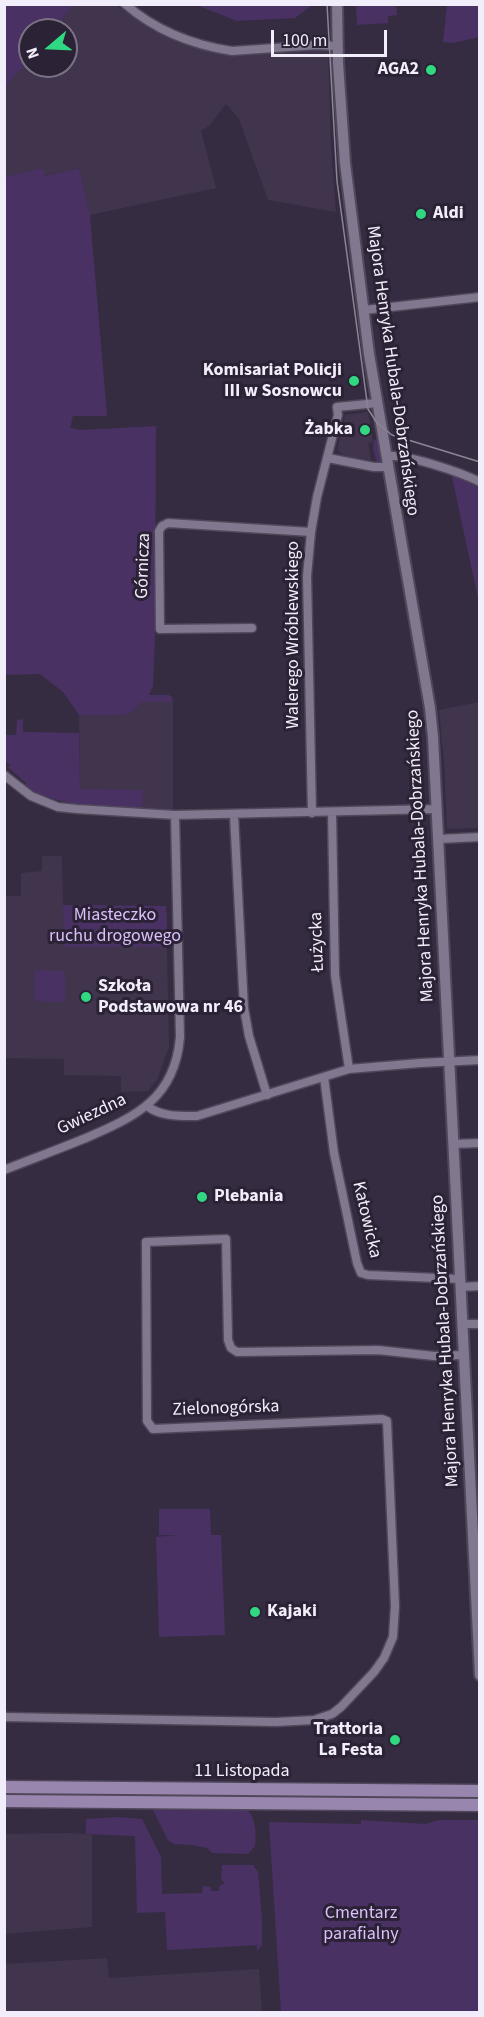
<!DOCTYPE html>
<meta charset="utf-8">
<style>
body{margin:0}
#map{position:relative;width:484px;height:2017px;overflow:hidden;background:#352c41;font-family:"Source Sans 3",sans-serif}
canvas{display:block}
.frame{position:absolute;inset:0;border:6px solid #f2edfa;pointer-events:none}
.north{position:absolute;left:18px;top:18px;width:60px;height:60px;box-sizing:border-box;background:#2b2236;border:2px solid #7b7384;border-radius:50%;rotate:251deg;font-size:16px;font-weight:700;line-height:24px;text-align:center;color:#f2edfa}
.north::after{content:'';display:block;margin:auto;width:21px;height:27px;background:#31d882;clip-path:polygon(50% 0,100% 100%,50% 72%,0 100%)}
.scale{position:absolute;left:271px;top:30px;width:116px;height:27px;box-sizing:border-box;border:3px solid #f2edfa;border-top:0;padding-left:8px;font-size:18px;line-height:21px;white-space:nowrap;color:#f2edfa;-webkit-text-stroke:4px #2b2236;paint-order:stroke}
</style>
<div id="map">
<canvas width="484" height="2017"></canvas>
<div class="frame"></div>
<div class="north">N</div>
<div class="scale">100 m</div>
</div>
<script>
const g = document.querySelector('canvas').getContext('2d');
g.lineJoin = 'round';
function fill(path, color) { g.fillStyle = color; g.fill(path, 'evenodd'); }
function strokePath(path, color, width, dash) { g.strokeStyle = color; g.lineWidth = width; g.lineCap = dash ? 'butt' : 'round'; g.setLineDash(dash || []); g.stroke(path); }
function drawText(font, color, halo, rows, align = 'center') {
  g.font = font + ' "Source Sans 3",sans-serif'; g.lineWidth = 6; g.setLineDash([]); g.textBaseline = 'middle'; g.strokeStyle = halo; g.fillStyle = color; for (const [text, x, y, turn = 0] of rows) {
    g.save(); g.translate(x, y); g.rotate((+turn || 0) * Math.PI / 180); g.textAlign = isNaN(turn) ? turn : align; if (halo) g.strokeText(text, 0, 0); g.fillText(text, 0, 0); g.restore();
  }
}
fill(new Path2D(`
 M73 5H116L153 31 184 45 225 55 328 48 331 147 336 212 268 200 239 119 226 104 210 125 201 131 216 188 90 215 79 168 44 176 42 168 5 177 4 86 30 59V66H66V30H54Z
 M368 412 373 442 368 443 371 460 347 457 339 452 338 447 345 415Z
 M142 702H173V810L142 808V790H80L79 715H124L132 712Z
 M479 702V828L447 829 444 762 439 710Z
 M42 856H62L63 905 166 906 169 1047 157 1080 148 1091 121 1092V1076L64 1075V1059L5 1058V896H21V873L42 871Z
 M70 1833 92 1835V1927L5 1934V1834Z
 M107 1958 109 1978 259 1969 262 2012H5V1964Z`), '#41354e');
fill(new Path2D(`
 M4 5H73L54 30H30V59L5 87Z
 M196 5H312L295 18 237 21Z
 M356 5H396L397 15 388 16V23L357 25Z
 M447 5H479V37L454 43 443 42Z
 M42 168 45 176 79 168 90 215 107 416H73L70 428 81 430 156 426 155 636 153 686 149 695H169L172 697 173 702H142L132 712 124 715H79L63 692 40 674 5 675 4 177Z
 M378 439 381 462 377 464 373 448 374 440Z
 M452 477H458L479 488V603Z
 M23 719V732L79 733 80 789 143 790 142 808C101 806 60 808 24 786L26 783 8 767 10 765 5 760 4 735H16L17 720Z
 M63 905 166 906 168 947H64Z
 M35 970 65 971V1002L35 1001Z
 M159 1509H210L211 1535H221L225 1635 159 1637 156 1537 178 1535H159Z
 M245 1807C255 1816 257 1832 255 1846L248 1854 212 1853 207 1848 192 1845 174 1844 168 1840 152 1808Z
 M117 1817 142 1819 161 1857 162 1894 202 1893 203 1886 211 1887V1891H219V1886L225 1883 221 1880 222 1865H253L258 1872 262 1918V1945L257 1951V1945L167 1950 165 1912 137 1913 135 1836 86 1834V1819Z
 M361 1820 425 1824 439 1820H479V2012H281L269 1822 361 1824Z`), '#493163');
const minor = new Path2D(`
 M125 4C155 30 193 45 232 51L317 45 337 46
 M364 310 480 297
 M386 456C407 454 460 472 480 482
 M328 458 374 467H388
 M252 628 160 629 159 531 162 526 168 523 311 532
 M4 775 31 796 58 807 77 809 175 815 437 809
 M312 813 307 576 311 532 317 497 338 415 337 407 377 403
 M332 813 335 975 349 1069
 M234 815 244 1008 249 1036 267 1095
 M439 839 480 837
 M324 1077 334 1153 357 1263 361 1273 368 1275 460 1279
 M147 1106C161 1117 181 1116 197 1116L349 1069 420 1063 480 1060
 M453 1144 480 1143
 M4 1170C32 1159 59 1149 86 1138 137 1116 175 1098 180 1037L175 815
 M460 1287 480 1286
 M462 1324H480
 M4 1717 276 1722 314 1720 332 1714 341 1707 374 1672 384 1658 393 1637 395 1606 387 1421 382 1419 153 1429 147 1421 146 1242 226 1239 228 1340 231 1348 237 1352 378 1350 434 1356 463 1355`);
const tertiary = new Path2D(`
 M337 4 338 63 345 163 369 354 430 708 433 737 480 1675`);
const secondary = new Path2D(`
 M4 1787 480 1791
 M4 1801 480 1805`);
strokePath(minor, '#50485a', 11);
strokePath(tertiary, '#50485a', 14);
strokePath(secondary, '#50485a', 15);
strokePath(minor, '#81778f', 8);
strokePath(tertiary, '#81778f', 10);
strokePath(secondary, '#9886af', 12);
strokePath(new Path2D(`
 M327 4 337 181 368 409 377 423 392 435 480 462`), '#8c8596', 1.5);
for (const [x, y, r, color] of [
 [431,70,6,"#31d882"],
 [421,214,6,"#31d882"],
 [354,381,6,"#31d882"],
 [365,430,6,"#31d882"],
 [86,997,6,"#31d882"],
 [202,1197,6,"#31d882"],
 [255,1612,6,"#31d882"],
 [395,1740,6,"#31d882"]
]) { const dot = new Path2D(); dot.arc(x, y, r, 0, 2 * Math.PI); g.fillStyle = color; g.fill(dot); strokePath(dot, '#2b2236', 2); }
drawText('bold 18px', '#f2edfa', '#2b2236', [
 ["AGA2",419,70],
 ["Aldi",433,214,"left"],
 ["Komisariat Policji",342,371],
 ["III w Sosnowcu",342,392],
 ["Żabka",353,430],
 ["Szkoła",98,987,"left"],
 ["Podstawowa nr 46",98,1008,"left"],
 ["Plebania",214,1197,"left"],
 ["Kajaki",267,1612,"left"],
 ["Trattoria",383,1730],
 ["La Festa",383,1751]
], 'right');
drawText('18px', '#f2edfa', '#2b2236', [
 ["Majora Henryka Hubala-Dobrzańskiego",392,371,82],
 ["Górnicza",144,566,-88],
 ["Walerego Wróblewskiego",294,635,-90],
 ["Majora Henryka Hubala-Dobrzańskiego",421,856,-93],
 ["Łużycka",318,942,-92],
 ["Gwiezdna",92,1115,-25],
 ["Katowicka",366,1220,77],
 ["Majora Henryka Hubala-Dobrzańskiego",446,1341,-93],
 ["Zielonogórska",226,1409,-2],
 ["11 Listopada",242,1772]
]);
drawText('18px', '#dac1fa', '#2b2236', [
 ["Miasteczko",115,916],
 ["ruchu drogowego",115,937],
 ["Cmentarz",361,1914],
 ["parafialny",361,1935]
]);
</script>
